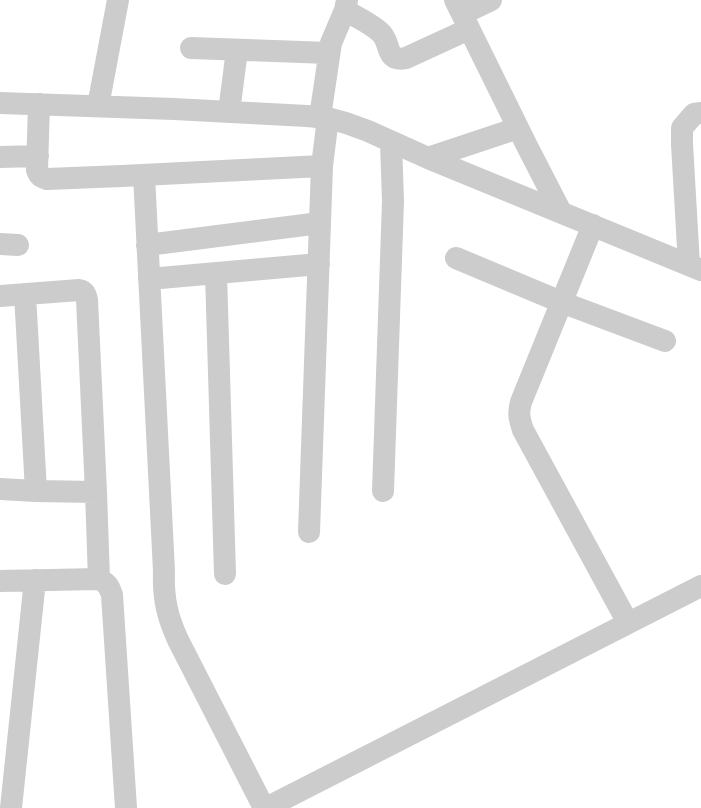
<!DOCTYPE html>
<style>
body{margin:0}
canvas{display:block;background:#fff}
</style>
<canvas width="701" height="808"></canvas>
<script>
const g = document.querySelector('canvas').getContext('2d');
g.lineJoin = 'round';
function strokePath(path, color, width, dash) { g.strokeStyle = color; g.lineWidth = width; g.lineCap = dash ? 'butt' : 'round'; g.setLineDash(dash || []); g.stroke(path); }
strokePath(new Path2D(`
 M455 0 527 146 561 212
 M345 10C356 17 370 23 380 32 392 42 384 63 406 58L469 29
 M462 14 491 0
 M191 48 329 53
 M0 103 174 109 307 116 328 118 346 123 368 131 428 158 701 270
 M39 104 37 170C39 176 41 177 47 179L122 176 322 166
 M98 106 118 0
 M229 112 237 50
 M320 117 331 43 345 10 347 0
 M0 157 38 156
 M428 158 518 128
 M144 175 164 571C163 598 167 616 178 640L264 808
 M593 225 521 402C518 413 519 418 523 430L628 623
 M0 244 18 245
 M147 245 320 223
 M456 258 561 302 665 341
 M689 265 682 144V128L694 114 701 113
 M216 273 225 574
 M149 279 319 264
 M25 294 36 491
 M0 296 79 290C85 291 86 295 87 300L96 492 99 579
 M0 489 36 491 96 492
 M383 491 393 201 391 142
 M309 532 322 166 328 118
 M0 581 99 579C107 583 109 586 112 595L126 808
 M11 808 35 580
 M266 808 701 586`), '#ccc', 22);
</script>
